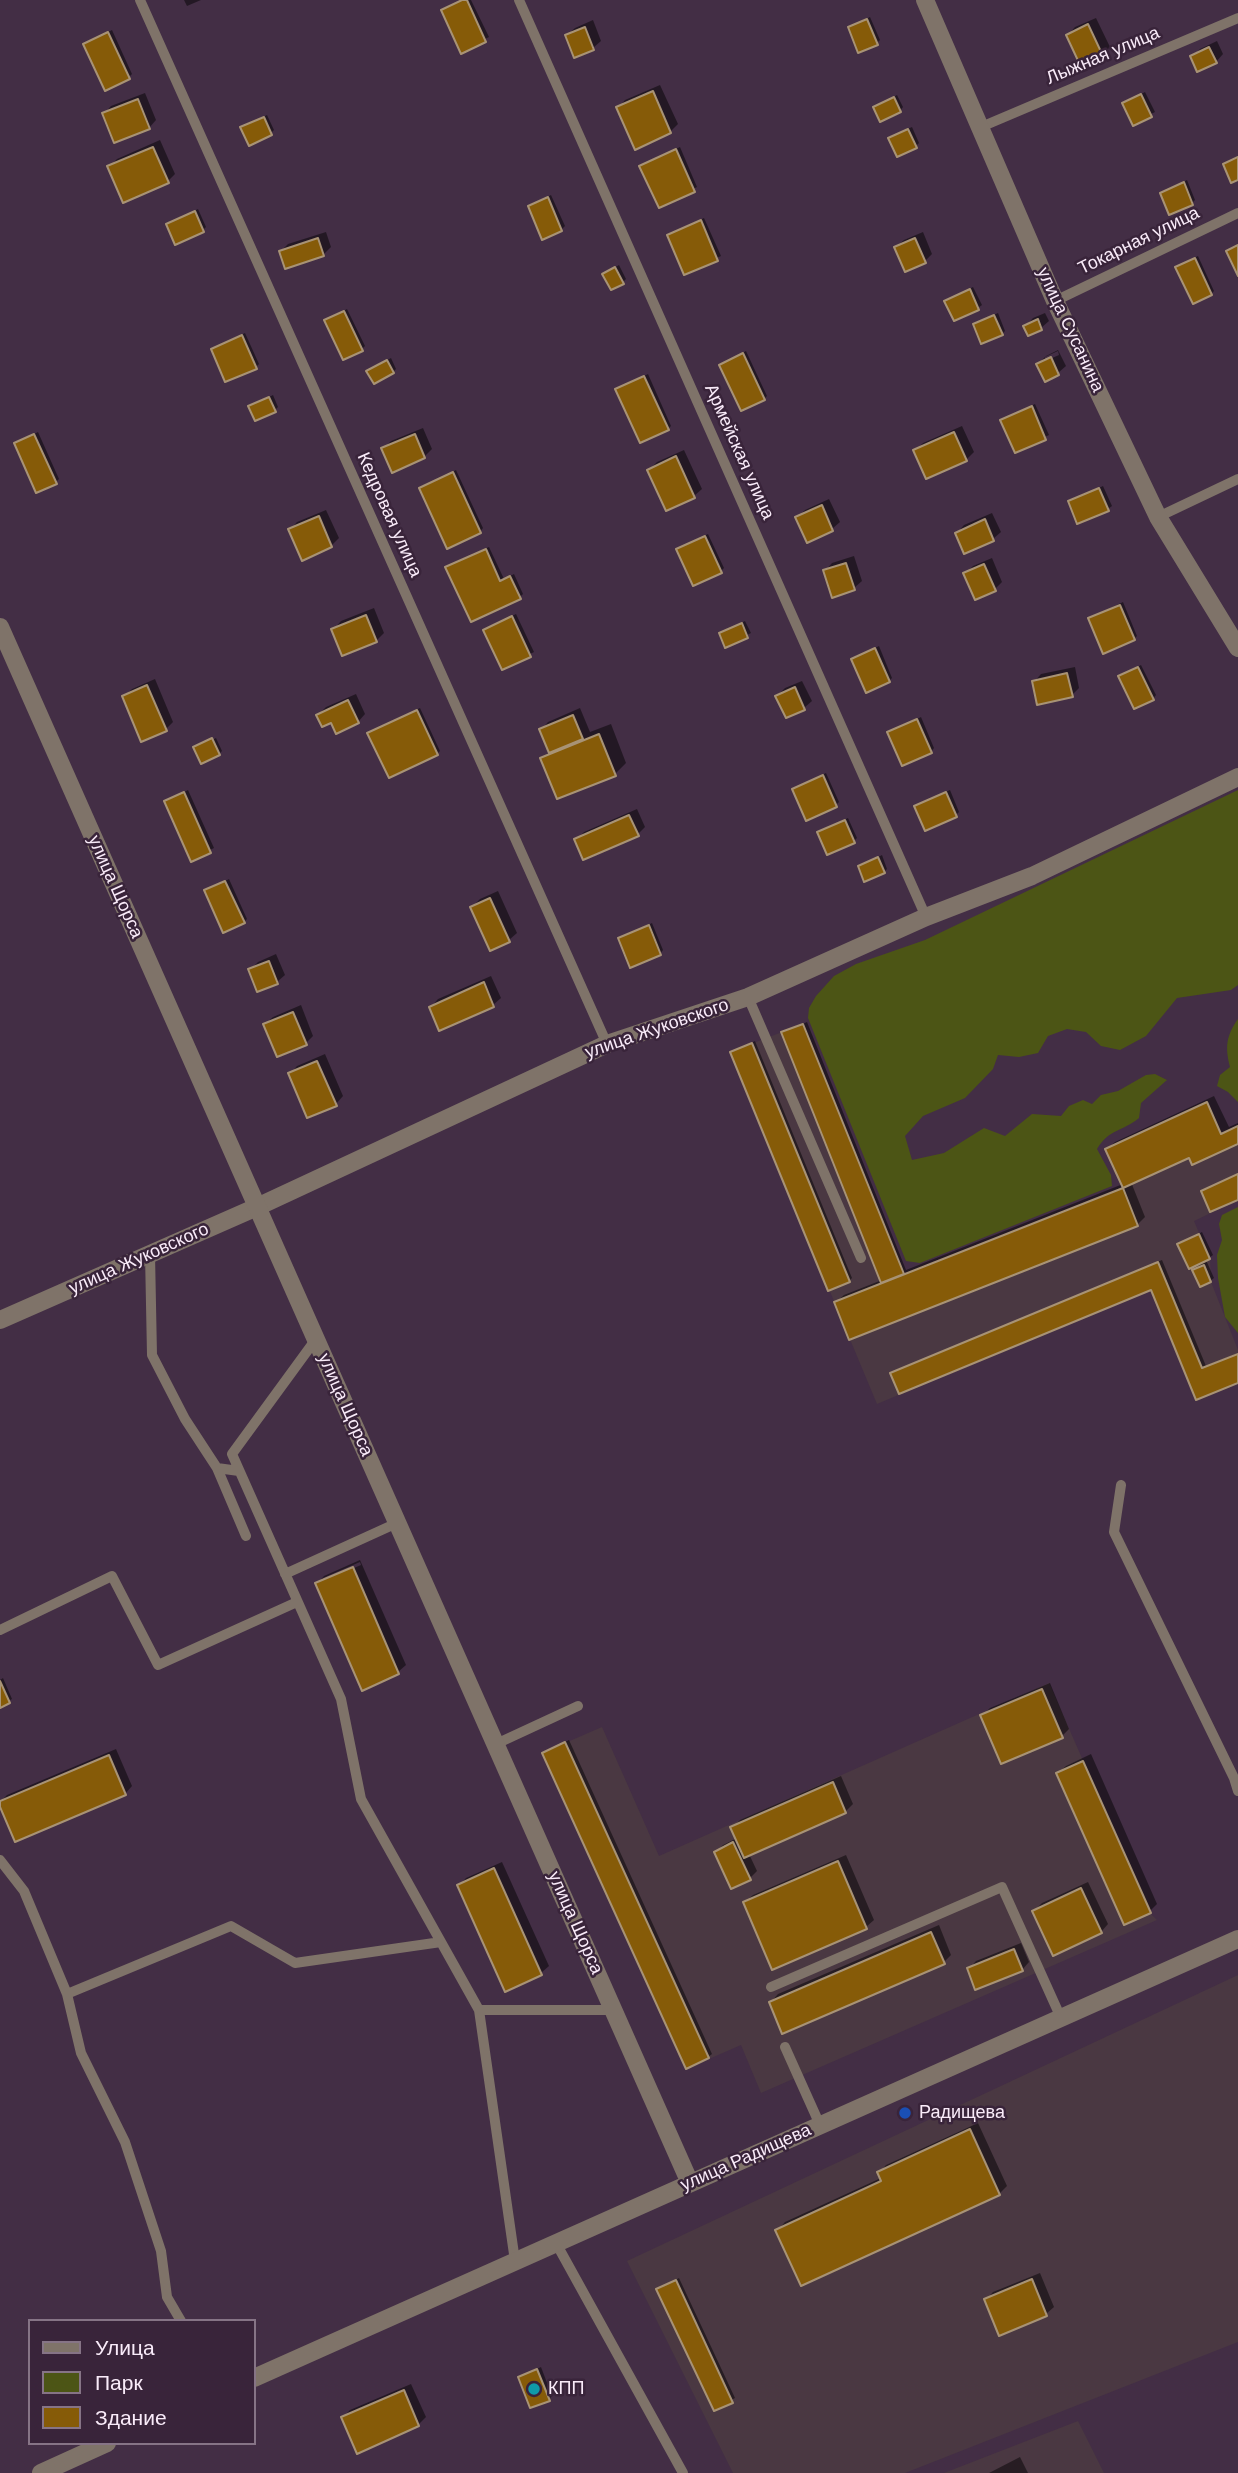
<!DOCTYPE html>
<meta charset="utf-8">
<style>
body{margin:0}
#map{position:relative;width:1238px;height:2473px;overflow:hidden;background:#432e45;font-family:Helvetica,sans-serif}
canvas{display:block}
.legend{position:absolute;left:28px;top:2319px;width:228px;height:126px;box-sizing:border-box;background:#39243a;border:2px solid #867486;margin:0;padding:9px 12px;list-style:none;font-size:21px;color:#f9ebf9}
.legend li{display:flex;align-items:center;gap:14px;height:35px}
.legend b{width:35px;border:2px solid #867486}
</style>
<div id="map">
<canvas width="1238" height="2473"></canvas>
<ul class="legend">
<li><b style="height:9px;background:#7f7369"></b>Улица</li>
<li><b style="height:19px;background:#4c5515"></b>Парк</li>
<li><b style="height:19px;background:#865b08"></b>Здание</li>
</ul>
</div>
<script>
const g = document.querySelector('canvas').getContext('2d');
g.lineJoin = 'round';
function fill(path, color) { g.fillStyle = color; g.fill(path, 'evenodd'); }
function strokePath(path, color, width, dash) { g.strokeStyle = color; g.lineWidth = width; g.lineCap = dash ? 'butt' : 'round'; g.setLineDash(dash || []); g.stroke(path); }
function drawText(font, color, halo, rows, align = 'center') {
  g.font = font + ' Helvetica,sans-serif'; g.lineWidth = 5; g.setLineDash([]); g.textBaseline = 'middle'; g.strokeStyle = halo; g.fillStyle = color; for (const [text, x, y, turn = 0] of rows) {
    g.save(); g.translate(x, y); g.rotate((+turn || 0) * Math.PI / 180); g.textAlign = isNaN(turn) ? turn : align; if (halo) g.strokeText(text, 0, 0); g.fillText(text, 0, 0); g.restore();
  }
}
fill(new Path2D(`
 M803 1024 904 1274 1123 1188 1105 1149 1207 1102 1221 1133 1238 1126V1200L1194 1221 1210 1259 1211 1282 1238 1350V1383L1196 1400 1150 1290 877 1404 730 1052Z
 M1049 1683 1150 1913 1157 1920 761 2093 741 2045 686 2069 542 1753 602 1727 659 1856Z
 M1238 1975V2342L905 2473H733L627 2261Z
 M1078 2421 1104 2473H944Z`), '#4a3842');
fill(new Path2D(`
 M1238 790V985L1231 990 1177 998 1146 1036 1120 1050 1101 1046 1086 1032 1067 1029 1048 1036 1038 1053 1019 1057 998 1055 993 1069 965 1098 923 1116 905 1136 912 1160 944 1153 984 1128 1005 1136 1032 1114 1061 1116 1069 1106 1083 1100 1092 1104 1101 1095 1118 1091 1146 1075 1155 1074 1167 1080 1141 1103 1139 1118C1122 1132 1110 1128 1097 1149L1111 1175 1112 1186 920 1263 906 1261 808 1018 809 1008 816 996 834 976 856 964 925 940Z
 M1238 1019V1102L1228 1092 1217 1086 1220 1075 1230 1067C1225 1047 1226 1036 1238 1019Z
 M1238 1207V1333L1225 1317 1218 1278 1217 1255 1222 1240 1219 1224 1222 1215Z`), '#4c5515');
fill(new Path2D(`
 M184 0H201L187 6Z
 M462 0H471L489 37 462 51 443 11Z
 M870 17 880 40 877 43 850 28Z
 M1096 18 1110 47 1102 55 1082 64 1068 35 1075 27Z
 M593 20 601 41 593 48 575 56 567 35 575 28Z
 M112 30 132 74 129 77 85 44Z
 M1217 41 1223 54 1216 62 1192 57 1200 49Z
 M660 85 678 124 670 132 636 147 618 108 625 100Z
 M1145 92 1155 112 1134 123 1124 103Z
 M145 93 156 120 149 128 104 114 111 106Z
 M897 95 903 107 900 111 875 108Z
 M267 115 274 130 271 133 242 128Z
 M912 127 919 143 916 146 894 135Z
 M160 140 175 174 168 181 109 167 117 159Z
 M680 147 697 187 659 206 642 166Z
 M1187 180 1195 200 1192 203 1162 193Z
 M551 195 565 226 561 230 530 206Z
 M198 209 206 227 203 230 168 224Z
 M704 218 721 256 685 273 669 235Z
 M326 232 331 247 323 255 281 251 288 244Z
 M923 232 932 254 925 261 896 247 904 240Z
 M1198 256 1214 291 1211 294 1177 267Z
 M619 265 626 279 623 282 604 274Z
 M973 287 982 305 978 308 946 301Z
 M347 309 365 346 362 349 326 321Z
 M998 313 1005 331 1002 334 975 324Z
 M1045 313 1049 321 1041 328 1026 326 1033 318Z
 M245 333 259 364 256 367 213 349Z
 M1058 350 1066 366 1058 373 1038 364 1046 356ZM1058 351 1059 355 1045 361V357Z
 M746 351 767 396 764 399 721 365Z
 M391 358 396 369 393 372 368 371Z
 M648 374 671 426 668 429 617 390Z
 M273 395 278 407 275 410 250 407Z
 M1035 404 1049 435 1016 451 1002 420Z
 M962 426 974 452 966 460 915 451 923 443Z
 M423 428 432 449 424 457 383 449 391 441Z
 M38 432 59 479 56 482 16 444Z
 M684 450 702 489 694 496 649 470 657 462Z
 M456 470 483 528 480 532 421 488Z
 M1103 486 1112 506 1108 509 1070 502Z
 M829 499 840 522 832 529 807 541 797 518 805 510Z
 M326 510 339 538 331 546 290 530 297 522Z
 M992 513 1001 532 993 539 957 533 964 525Z
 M708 534 724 568 721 571 678 549Z
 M489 547 504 579 514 574 523 594 520 597 447 567Z
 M854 556 862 581 854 588 825 571 832 563Z
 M992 558 1002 582 995 589 966 573 973 566Z
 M1123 602 1137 636 1134 639 1090 618Z
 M374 608 384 633 376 641 334 629 341 621Z
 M516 614 534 652 503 668 485 630Z
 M745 621 751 633 726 646 721 633Z
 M879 646 892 678 889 681 853 659Z
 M1141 665 1156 695 1153 699 1120 676Z
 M1075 667 1079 688 1072 695 1034 682 1041 674Z
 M155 679 173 722 166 729 124 697 132 689Z
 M802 681 812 701 804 708 777 696 785 688Z
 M356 694 365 714 358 722 332 721 318 715 326 707Z
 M420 708 440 751 437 754 370 733Z
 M580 708 590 732 611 724 626 763 615 774 543 759 550 751 541 730 548 722Z
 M921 717 934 748 931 752 889 733Z
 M216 738 222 751 219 754 197 748Z
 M826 773 839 802 836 805 794 789Z
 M188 790 214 848 192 859 166 802Z
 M950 790 959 812 956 815 916 806Z
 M637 809 645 827 638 834 577 839 584 832Z
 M848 818 857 838 854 841 819 833Z
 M882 855 887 869 884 872 860 867Z
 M229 879 247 919 244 922 206 891Z
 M498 891 517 933 509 940 491 949 472 907 480 899Z
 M652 923 663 950 660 954 620 939Z
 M276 954 285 975 277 982 250 970 258 962Z
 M491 976 501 998 493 1005 431 1007 438 999Z
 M301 1005 313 1036 306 1043 265 1024 273 1017Z
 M807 1022 906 1270 1123 1184 1107 1149 1115 1142 1214 1096 1229 1127 1238 1123V1142L1189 1156 1131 1182 1145 1217 1137 1225 836 1302 844 1295 882 1280 783 1033Z
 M755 1041 852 1278 849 1281 733 1052Z
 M325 1054 343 1096 336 1104 290 1074 297 1066Z
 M1202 1232 1213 1255 1206 1260 1214 1278 1210 1281 1194 1270 1203 1261 1179 1244Z
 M1162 1260 1206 1366 1238 1353V1381L1197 1398 1152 1288 892 1374Z
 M360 1560 406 1665 398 1672 317 1584 324 1576ZM360 1562 361 1565 323 1581V1578Z
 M3 1678 12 1699 0 1706V1680Z
 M1050 1683 1069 1729 1062 1736 982 1716 990 1708Z
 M569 1740 712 2054 708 2057 544 1753Z
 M116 1749 132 1786 125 1794 0 1802 7 1795Z
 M1091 1754 1157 1904 1149 1912 1058 1773 1066 1766Z
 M841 1776 853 1804 845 1812 749 1854 757 1871 750 1878 716 1852 723 1845 737 1838 732 1828 740 1820Z
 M846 1855 874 1920 866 1927 745 1902 753 1895Z
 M502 1862 549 1966 541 1973 506 1989 459 1886 466 1878Z
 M1088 1882 1108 1924 1101 1932 1034 1911 1042 1903Z
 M939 1925 951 1955 944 1962 771 2002 778 1994Z
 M1021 1943 1029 1962 1022 1970 969 1969 976 1961Z
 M978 2123 1007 2186 999 2194 778 2230 785 2222 881 2178 879 2173 886 2165Z
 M1040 2273 1054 2307 1046 2314 986 2300 993 2292Z
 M679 2278 735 2398 715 2409 659 2289Z
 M541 2367 552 2396 549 2399 520 2377Z
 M411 2384 426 2417 418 2425 343 2417 350 2410Z
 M1020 2457 1028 2473H989Z`), '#0007');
const building = new Path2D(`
 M462 0H467L486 42 461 54 441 10Z
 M867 19 878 45 858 53 848 27Z
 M1088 24 1103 56 1081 67 1066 35Z
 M585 27 594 50 574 58 565 35Z
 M108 32 130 79 105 91 83 44Z
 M1209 47 1217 63 1197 72 1190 56Z
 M653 91 671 133 635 150 616 107Z
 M1141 94 1152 117 1133 126 1122 103Z
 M894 97 901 112 880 122 873 107Z
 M138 99 150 129 114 143 102 113Z
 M264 117 272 135 249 146 240 127Z
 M908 129 917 148 897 157 888 138Z
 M153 147 169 183 123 203 107 166Z
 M676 149 695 192 659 208 639 166Z
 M1238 157V180L1231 183 1223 164Z
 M1184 182 1193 205 1169 215 1160 193Z
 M548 197 562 231 542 240 528 206Z
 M195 211 204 232 175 245 166 224Z
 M701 220 718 261 684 275 667 235Z
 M318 238 324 256 285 269 279 251Z
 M915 238 926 263 905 272 894 247Z
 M1238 245V276L1226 251Z
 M1195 258 1212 295 1193 304 1175 267Z
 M615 267 624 284 611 290 602 274Z
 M970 289 979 310 954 321 944 301Z
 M344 311 363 351 343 360 324 320Z
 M994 315 1003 335 981 344 973 324Z
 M1038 319 1042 330 1028 336 1023 326Z
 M242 335 257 369 225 382 211 349Z
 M743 353 765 400 741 411 719 365Z
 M1051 357 1059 375 1045 382 1036 364Z
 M387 360 394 373 374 384 366 371Z
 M644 376 669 430 640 443 615 389Z
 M269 397 276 412 255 421 248 406Z
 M1032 406 1046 440 1015 453 1000 420Z
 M954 432 967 461 926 479 913 450Z
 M34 434 57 484 36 493 14 443Z
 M415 434 425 458 392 473 381 448Z
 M676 456 695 498 666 511 647 470Z
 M453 472 481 533 447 549 419 488Z
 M1099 488 1109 511 1077 524 1068 501Z
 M822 505 833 531 807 543 795 517Z
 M319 516 332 547 302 561 288 529Z
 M985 519 994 541 964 554 955 533Z
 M705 536 722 573 693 586 676 549Z
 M486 549 500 581 510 576 521 599 471 622 445 567Z
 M846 563 855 590 832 598 823 570Z
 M984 564 996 591 975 600 963 573Z
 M1120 605 1135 640 1103 654 1088 618Z
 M366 615 377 642 342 656 331 629Z
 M512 616 531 657 502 670 483 630Z
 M742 623 748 638 725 648 719 633Z
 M875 648 890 682 866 693 851 659Z
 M1138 667 1154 700 1134 709 1118 676Z
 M1067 673 1073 697 1037 705 1032 681Z
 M147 685 167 731 141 742 122 696Z
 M795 687 805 710 786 718 775 696Z
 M348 700 359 723 336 734 331 723 322 727 316 715Z
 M417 710 438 755 389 778 367 733Z
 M573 715 583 739 549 753 539 729Z
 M917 719 932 753 902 766 887 732Z
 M599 734 616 776 557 799 540 758Z
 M212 738 220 755 201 764 193 747Z
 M823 775 837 807 806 821 792 789Z
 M184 792 211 853 191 862 164 801Z
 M946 792 957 817 925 831 914 806Z
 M629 815 639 836 583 860 574 839Z
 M845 820 855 843 827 855 817 832Z
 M878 857 885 873 864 882 858 866Z
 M225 881 245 923 223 933 204 890Z
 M490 898 510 942 490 951 470 907Z
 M649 925 661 955 630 968 618 938Z
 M269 961 278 984 257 992 248 969Z
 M484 982 494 1007 439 1031 429 1007Z
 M293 1012 307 1045 277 1057 263 1024Z
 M803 1024 904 1274 881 1283 781 1032Z
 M752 1043 850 1282 828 1291 730 1052Z
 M317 1061 337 1106 307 1118 288 1073Z
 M1207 1102 1221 1134 1238 1126V1144L1192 1165 1189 1158 1123 1188 1105 1149Z
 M1238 1174V1200L1210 1212 1201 1191Z
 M1123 1188 1138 1226 849 1340 834 1302Z
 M1199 1234 1210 1259 1189 1269 1177 1244Z
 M1158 1262 1202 1368 1238 1354V1383L1196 1400 1151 1290 899 1394 890 1373Z
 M1204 1265 1211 1282 1200 1287 1192 1270Z
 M353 1567 399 1674 362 1691 315 1583Z
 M0 1681 10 1703 0 1708Z
 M1042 1689 1063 1738 1001 1764 980 1715Z
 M565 1742 709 2058 686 2069 542 1753Z
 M109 1755 126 1795 15 1842 0 1807V1801Z
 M1083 1761 1151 1913 1124 1925 1056 1773Z
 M833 1782 846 1813 744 1858 730 1827Z
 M733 1842 751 1880 731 1889 714 1852Z
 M838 1861 867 1929 772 1970 743 1902Z
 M494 1868 542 1975 505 1992 457 1885Z
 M1081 1888 1102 1933 1053 1956 1032 1911Z
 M931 1932 945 1964 782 2034 769 2002Z
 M1014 1949 1023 1971 975 1990 967 1968Z
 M970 2129 1000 2195 801 2286 775 2230 881 2181 877 2172Z
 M1032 2279 1047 2316 999 2336 984 2299Z
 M676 2280 733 2403 714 2411 656 2289Z
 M537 2369 550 2401 530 2408 518 2377Z
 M404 2390 419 2426 357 2454 341 2417Z`);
fill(building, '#865b08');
strokePath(building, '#a89375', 2);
strokePath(new Path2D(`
 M140 0 607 1044
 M519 0 926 917
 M981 127 1238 18
 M1055 301 1238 213
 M1158 517 1238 479
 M748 997 861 1258
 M150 1254 152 1355 185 1419 217 1468 239 1471
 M316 1339 232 1454 341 1699 361 1799 479 2010 515 2261
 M217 1468 246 1536
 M1121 1485 1114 1532 1234 1778 1238 1791
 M285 1574 397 1523
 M0 1630 112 1576 158 1665 297 1602
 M496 1744 578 1706
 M0 1860 24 1891 67 1994 231 1926 295 1963 441 1942
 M771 1987 1002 1887 1061 2018
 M67 1994 81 2053 125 2142 161 2251 167 2297 181 2321
 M479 2010H613
 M785 2047 820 2125
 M556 2243 683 2473`), '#7f7369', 10);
strokePath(new Path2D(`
 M0 1320 257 1207 607 1044 748 997 926 917 1032 876 1238 777`), '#7f7369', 18);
strokePath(new Path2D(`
 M925 0 1055 301 1158 517 1238 648
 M0 627 690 2183
 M254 2378 1238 1939
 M41 2473 107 2443`), '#7f7369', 18);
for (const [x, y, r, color] of [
 [905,2113,7,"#1a4fb4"],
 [534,2389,7,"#0f9aa8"]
]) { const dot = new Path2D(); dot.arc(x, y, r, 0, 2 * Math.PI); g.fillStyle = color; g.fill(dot); strokePath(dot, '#39243a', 2.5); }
drawText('18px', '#f9ebf9', '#39243a', [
 ["Лыжная улица",1103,56,-23],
 ["Токарная улица",1139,241,-26],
 ["улица Сусанина",1070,330,65],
 ["Армейская улица",739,452,66],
 ["Кедровая улица",389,515,66],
 ["улица Щорса",115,887,66],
 ["улица Жуковского",657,1029,-19],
 ["улица Жуковского",139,1259,-24],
 ["улица Щорса",345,1405,66],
 ["улица Щорса",575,1923,66],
 ["улица Радищева",746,2158,-24]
]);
drawText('18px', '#f9ebf9', '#39243a', [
 ["Радищева",919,2113],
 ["КПП",548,2389]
], 'left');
</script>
